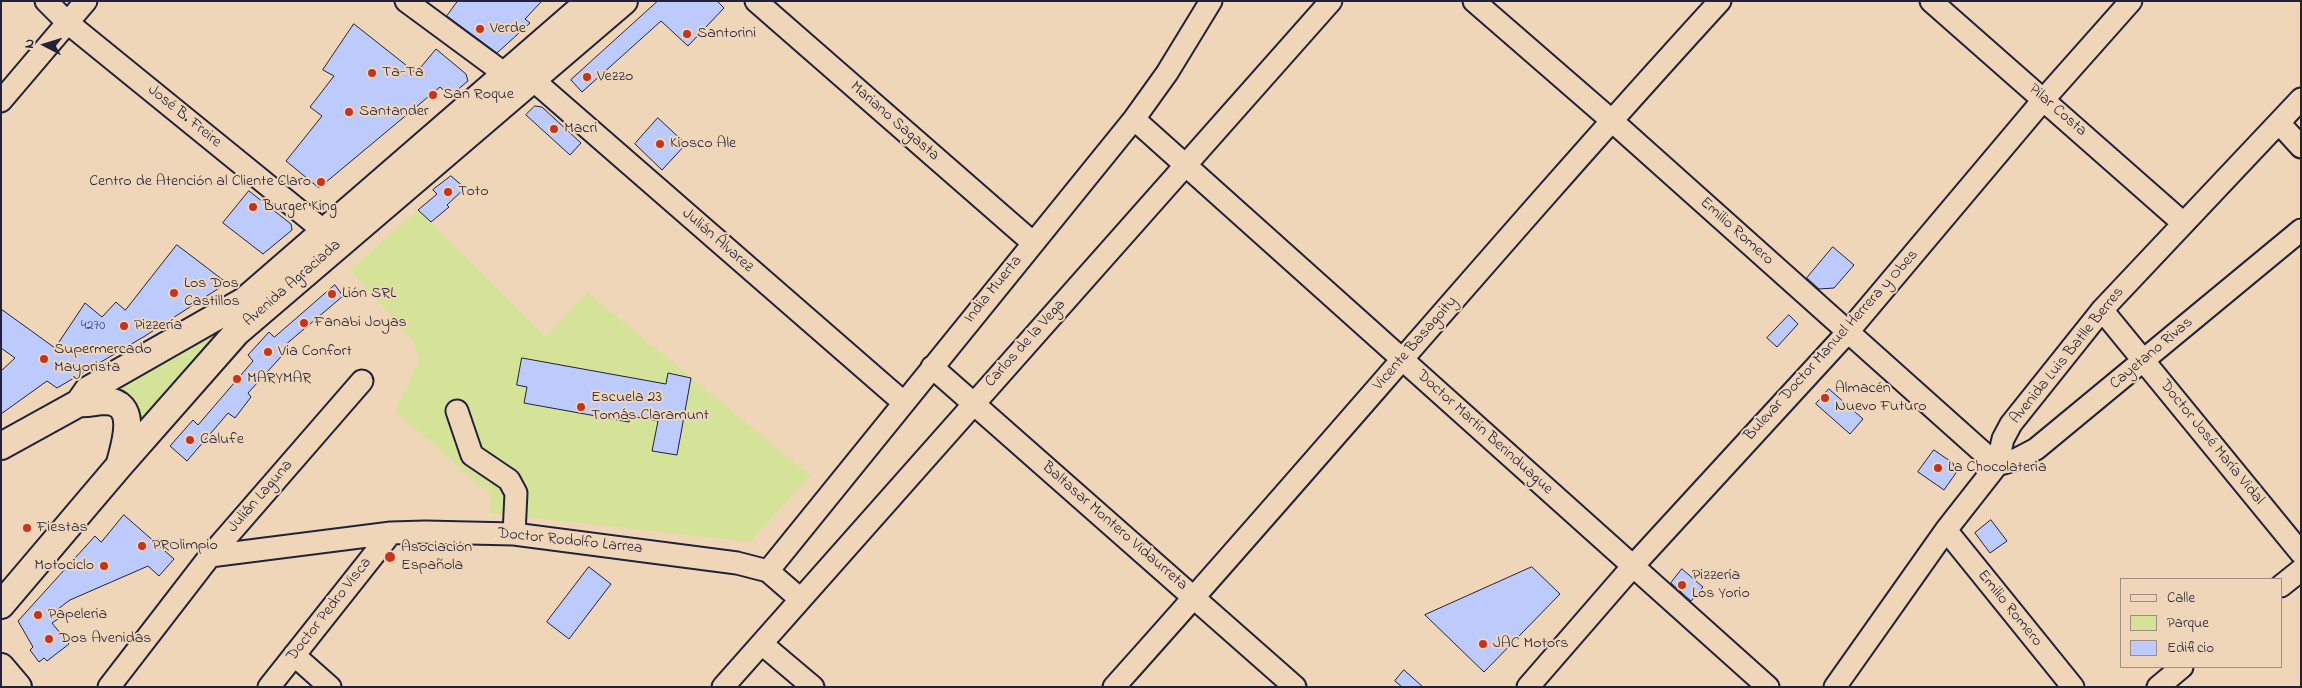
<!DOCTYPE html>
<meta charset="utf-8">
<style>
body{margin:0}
#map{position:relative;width:2302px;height:688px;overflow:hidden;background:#f0d6b8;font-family:"Indie Flower",sans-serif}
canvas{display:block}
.frame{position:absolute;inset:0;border:2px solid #22223b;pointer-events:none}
.legend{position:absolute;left:2120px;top:578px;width:162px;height:90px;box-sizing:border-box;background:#f0d6b8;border:1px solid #9e8e86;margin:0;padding:6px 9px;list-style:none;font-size:15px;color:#22223b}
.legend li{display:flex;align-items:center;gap:10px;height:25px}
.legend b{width:25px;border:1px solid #9e8e86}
.north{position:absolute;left:20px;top:20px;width:50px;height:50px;-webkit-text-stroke:4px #f0d6b8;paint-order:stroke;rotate:275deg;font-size:14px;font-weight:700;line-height:20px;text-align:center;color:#22223b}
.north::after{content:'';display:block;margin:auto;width:18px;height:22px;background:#22223b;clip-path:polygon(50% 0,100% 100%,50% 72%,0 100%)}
</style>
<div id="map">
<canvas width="2302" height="688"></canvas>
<div class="frame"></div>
<ul class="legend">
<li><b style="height:6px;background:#f0d6b8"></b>Calle</li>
<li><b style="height:14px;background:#d4e397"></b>Parque</li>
<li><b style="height:14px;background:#bccbfb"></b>Edificio</li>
</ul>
<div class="north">N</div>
</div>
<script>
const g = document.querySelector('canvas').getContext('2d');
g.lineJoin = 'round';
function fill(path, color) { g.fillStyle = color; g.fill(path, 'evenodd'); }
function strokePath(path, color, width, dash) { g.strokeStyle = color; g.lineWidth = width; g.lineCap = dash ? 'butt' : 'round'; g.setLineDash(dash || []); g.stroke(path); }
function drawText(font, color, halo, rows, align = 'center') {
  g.font = font + ' "Indie Flower",sans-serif'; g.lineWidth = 4; g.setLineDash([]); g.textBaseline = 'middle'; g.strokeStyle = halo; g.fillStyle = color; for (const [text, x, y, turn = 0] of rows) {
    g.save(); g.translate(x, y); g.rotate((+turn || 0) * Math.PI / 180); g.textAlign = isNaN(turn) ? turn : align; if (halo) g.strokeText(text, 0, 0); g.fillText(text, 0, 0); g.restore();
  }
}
fill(new Path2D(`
 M418 210 546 337 587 292 810 475 750 542 490 513 491 495 395 411 419 362 414 342 350 270Z
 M207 335 210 337 211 342 134 435 115 393V387Z`), '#d4e397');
const building = new Path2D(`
 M458 1H542L525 19 530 23 497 53 447 16Z
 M658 1H717L724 8 688 46 661 21 582 92 571 80Z
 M354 24 416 73 436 49 466 74 468 81 450 96 440 87 319 188 286 161 322 116 310 107 334 76 323 70Z
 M535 106 542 107 581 143 570 155 526 115Z
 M658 118 686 144 662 170 635 144Z
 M451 176 465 188 447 205 449 207 431 222 418 210 437 194 433 190Z
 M249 191 291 224 292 230 263 254 223 223Z
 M177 245 227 283 145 336 57 388 47 381 1 414V371L15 358 1 348V309L55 348 85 303 102 317 116 302 125 310Z
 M1833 247 1854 265 1834 288 1819 289 1807 278Z
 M335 285 343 296 284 346 288 349 248 393 251 397 235 418 228 413 187 461 170 446 193 420 198 425 253 361 248 355 269 332 274 337Z
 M1789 315 1798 324 1777 347 1767 338Z
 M522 358 666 384 668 373 691 378 677 455 652 451 658 421 630 416 629 422 524 403 527 387 517 385Z
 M1829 389 1863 419 1850 434 1816 404Z
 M1934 450 1953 463 1956 473 1944 490 1918 472Z
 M124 515 174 559 159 576 148 566 70 600 54 612 58 619 52 623 69 644 47 661 44 658 39 662 30 650 33 647 18 621 95 536 101 542Z
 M1991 520 2007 541 1990 553 1975 533Z
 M589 567 611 584 569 639 547 622Z
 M1532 567 1560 594 1484 672 1425 615Z
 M1682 569 1703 587 1691 601 1671 583Z
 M1404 670 1423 687H1402L1395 681Z`);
fill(building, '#bccbfb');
strokePath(building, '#22223b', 1);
const minor = new Path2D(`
 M46 1 68 23 324 231
 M406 1 505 74
 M756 1 1032 242
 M1474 1 1611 120 1997 465
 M1931 1 2183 223
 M532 79 903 402
 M1 101 86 1
 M1134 119 1768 687
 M2279 123 2301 147
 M2102 310 2301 553
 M932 367 1295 687
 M457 411 472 455 509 480 516 493 514 534
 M1997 465 2017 459 2036 449 2301 230
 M1946 530 2073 687
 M210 556 391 533 425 532 514 534 737 563 768 571 799 598
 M768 571 1134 119 1167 73 1211 1
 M2281 586 2301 570
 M762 644 813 687
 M294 655 330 687
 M109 687 210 556 362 381
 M269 687 391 533
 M723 687 1331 1
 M1114 687C1318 460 1514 226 1720 1
 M1528 687 1633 566 1847 333 2044 99 2131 1
 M1835 687 1946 530 1997 465 2003 439 2011 424 2102 310 2301 99
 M2158 687 2182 667`);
const major = new Path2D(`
 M79 403C88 404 97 401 106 401 139 403 125 444 120 463
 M1 446 79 403 88 390 244 301 590 1
 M1 605 119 466 237 332 624 1
 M1 667 18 687`);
strokePath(minor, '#22223b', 25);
strokePath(major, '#22223b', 30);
strokePath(minor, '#f0d6b8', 21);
strokePath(major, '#f0d6b8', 26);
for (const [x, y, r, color] of [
 [480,29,5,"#c8321e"],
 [687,34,5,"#c8321e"],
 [372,73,5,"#c8321e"],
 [587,77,5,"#c8321e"],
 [433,95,5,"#c8321e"],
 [349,112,5,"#c8321e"],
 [554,129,5,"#c8321e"],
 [660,144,5,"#c8321e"],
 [321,182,5,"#c8321e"],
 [448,192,5,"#c8321e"],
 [253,207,5,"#c8321e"],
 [174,293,5,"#c8321e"],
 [332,294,5,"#c8321e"],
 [304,323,5,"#c8321e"],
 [124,326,5,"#c8321e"],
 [268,352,5,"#c8321e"],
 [44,359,5,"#c8321e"],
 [237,379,5,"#c8321e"],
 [1825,398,5,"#c8321e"],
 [581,407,5,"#c8321e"],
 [190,440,5,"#c8321e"],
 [1938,468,5,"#c8321e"],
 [27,528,5,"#c8321e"],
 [142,546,5,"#c8321e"],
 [390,557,6,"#c8321e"],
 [104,566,5,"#c8321e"],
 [1682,585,5,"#c8321e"],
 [38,615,5,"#c8321e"],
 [49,639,5,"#c8321e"],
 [1483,644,5,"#c8321e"]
]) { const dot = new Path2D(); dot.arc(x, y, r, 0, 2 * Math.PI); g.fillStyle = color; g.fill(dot); strokePath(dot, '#f0d6b8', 2); }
drawText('14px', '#484c6b', null, [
 ["4270",93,327]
]);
drawText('16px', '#22223b', '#f0d6b8', [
 ["Verde",490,29],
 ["Santorini",697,34],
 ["Ta-Ta",382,73],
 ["Vezzo",597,77],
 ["San Roque",443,95],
 ["Santander",359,112],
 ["Macri",564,129],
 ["Kiosco Ale",670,144],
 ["Centro de Atención al Cliente Claro",311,182,"right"],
 ["Toto",458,192],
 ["Burger King",263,207],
 ["Los Dos",184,284],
 ["Castillos",184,302],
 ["Lión SRL",342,294],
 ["Fanabi Joyas",314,323],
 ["Pizzería",134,326],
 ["Supermercado",54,350],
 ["Mayorista",54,368],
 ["Via Confort",278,352],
 ["MARYMAR",247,379],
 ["Almacén",1835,389],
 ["Nuevo Futuro",1835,407],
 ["Escuela 23",591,398],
 ["Tomás Claramunt",591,416],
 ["Calufe",200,440],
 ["La Chocolateria",1948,468],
 ["Fiestas",37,528],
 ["PROlimpio",152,546],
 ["Asociación",401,548],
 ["Española",401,566],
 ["Motociclo",94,566,"right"],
 ["Pizzería",1692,576],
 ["Los Yorio",1692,594],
 ["Papeleria",48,615],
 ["Dos Avenidas",59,639],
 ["JAC Motors",1493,644]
], 'left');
drawText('16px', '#22223b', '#f0d6b8', [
 ["Pilar Costa",2057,111,41],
 ["José B. Freire",184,117,39],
 ["Mariano Sagasta",894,122,41],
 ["Emilio Romero",1736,232,42],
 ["Julián Álvarez",717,241,41],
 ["Avenida Agraciada",293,284,-41],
 ["India Muerta",994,290,-51],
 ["Carlos de la Vega",1026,344,-48],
 ["Vicente Basagoity",1416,344,-49],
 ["Bulevar Doctor Manuel Herrera y Obes",1832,346,-48],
 ["Cayetano Rivas",2152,354,-40],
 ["Avenida Luis Batlle Berres",2068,356,-51],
 ["Doctor Martín Berinduague",1484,433,42],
 ["Doctor José María Vidal",2211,443,51],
 ["Julián Laguna",261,497,-49],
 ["Baltasar Montero Vidaurreta",1114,527,41],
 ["Doctor Rodolfo Larrea",570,542,6],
 ["Emilio Romero",2009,609,51],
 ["Doctor Pedro Visca",330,610,-52]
]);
</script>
